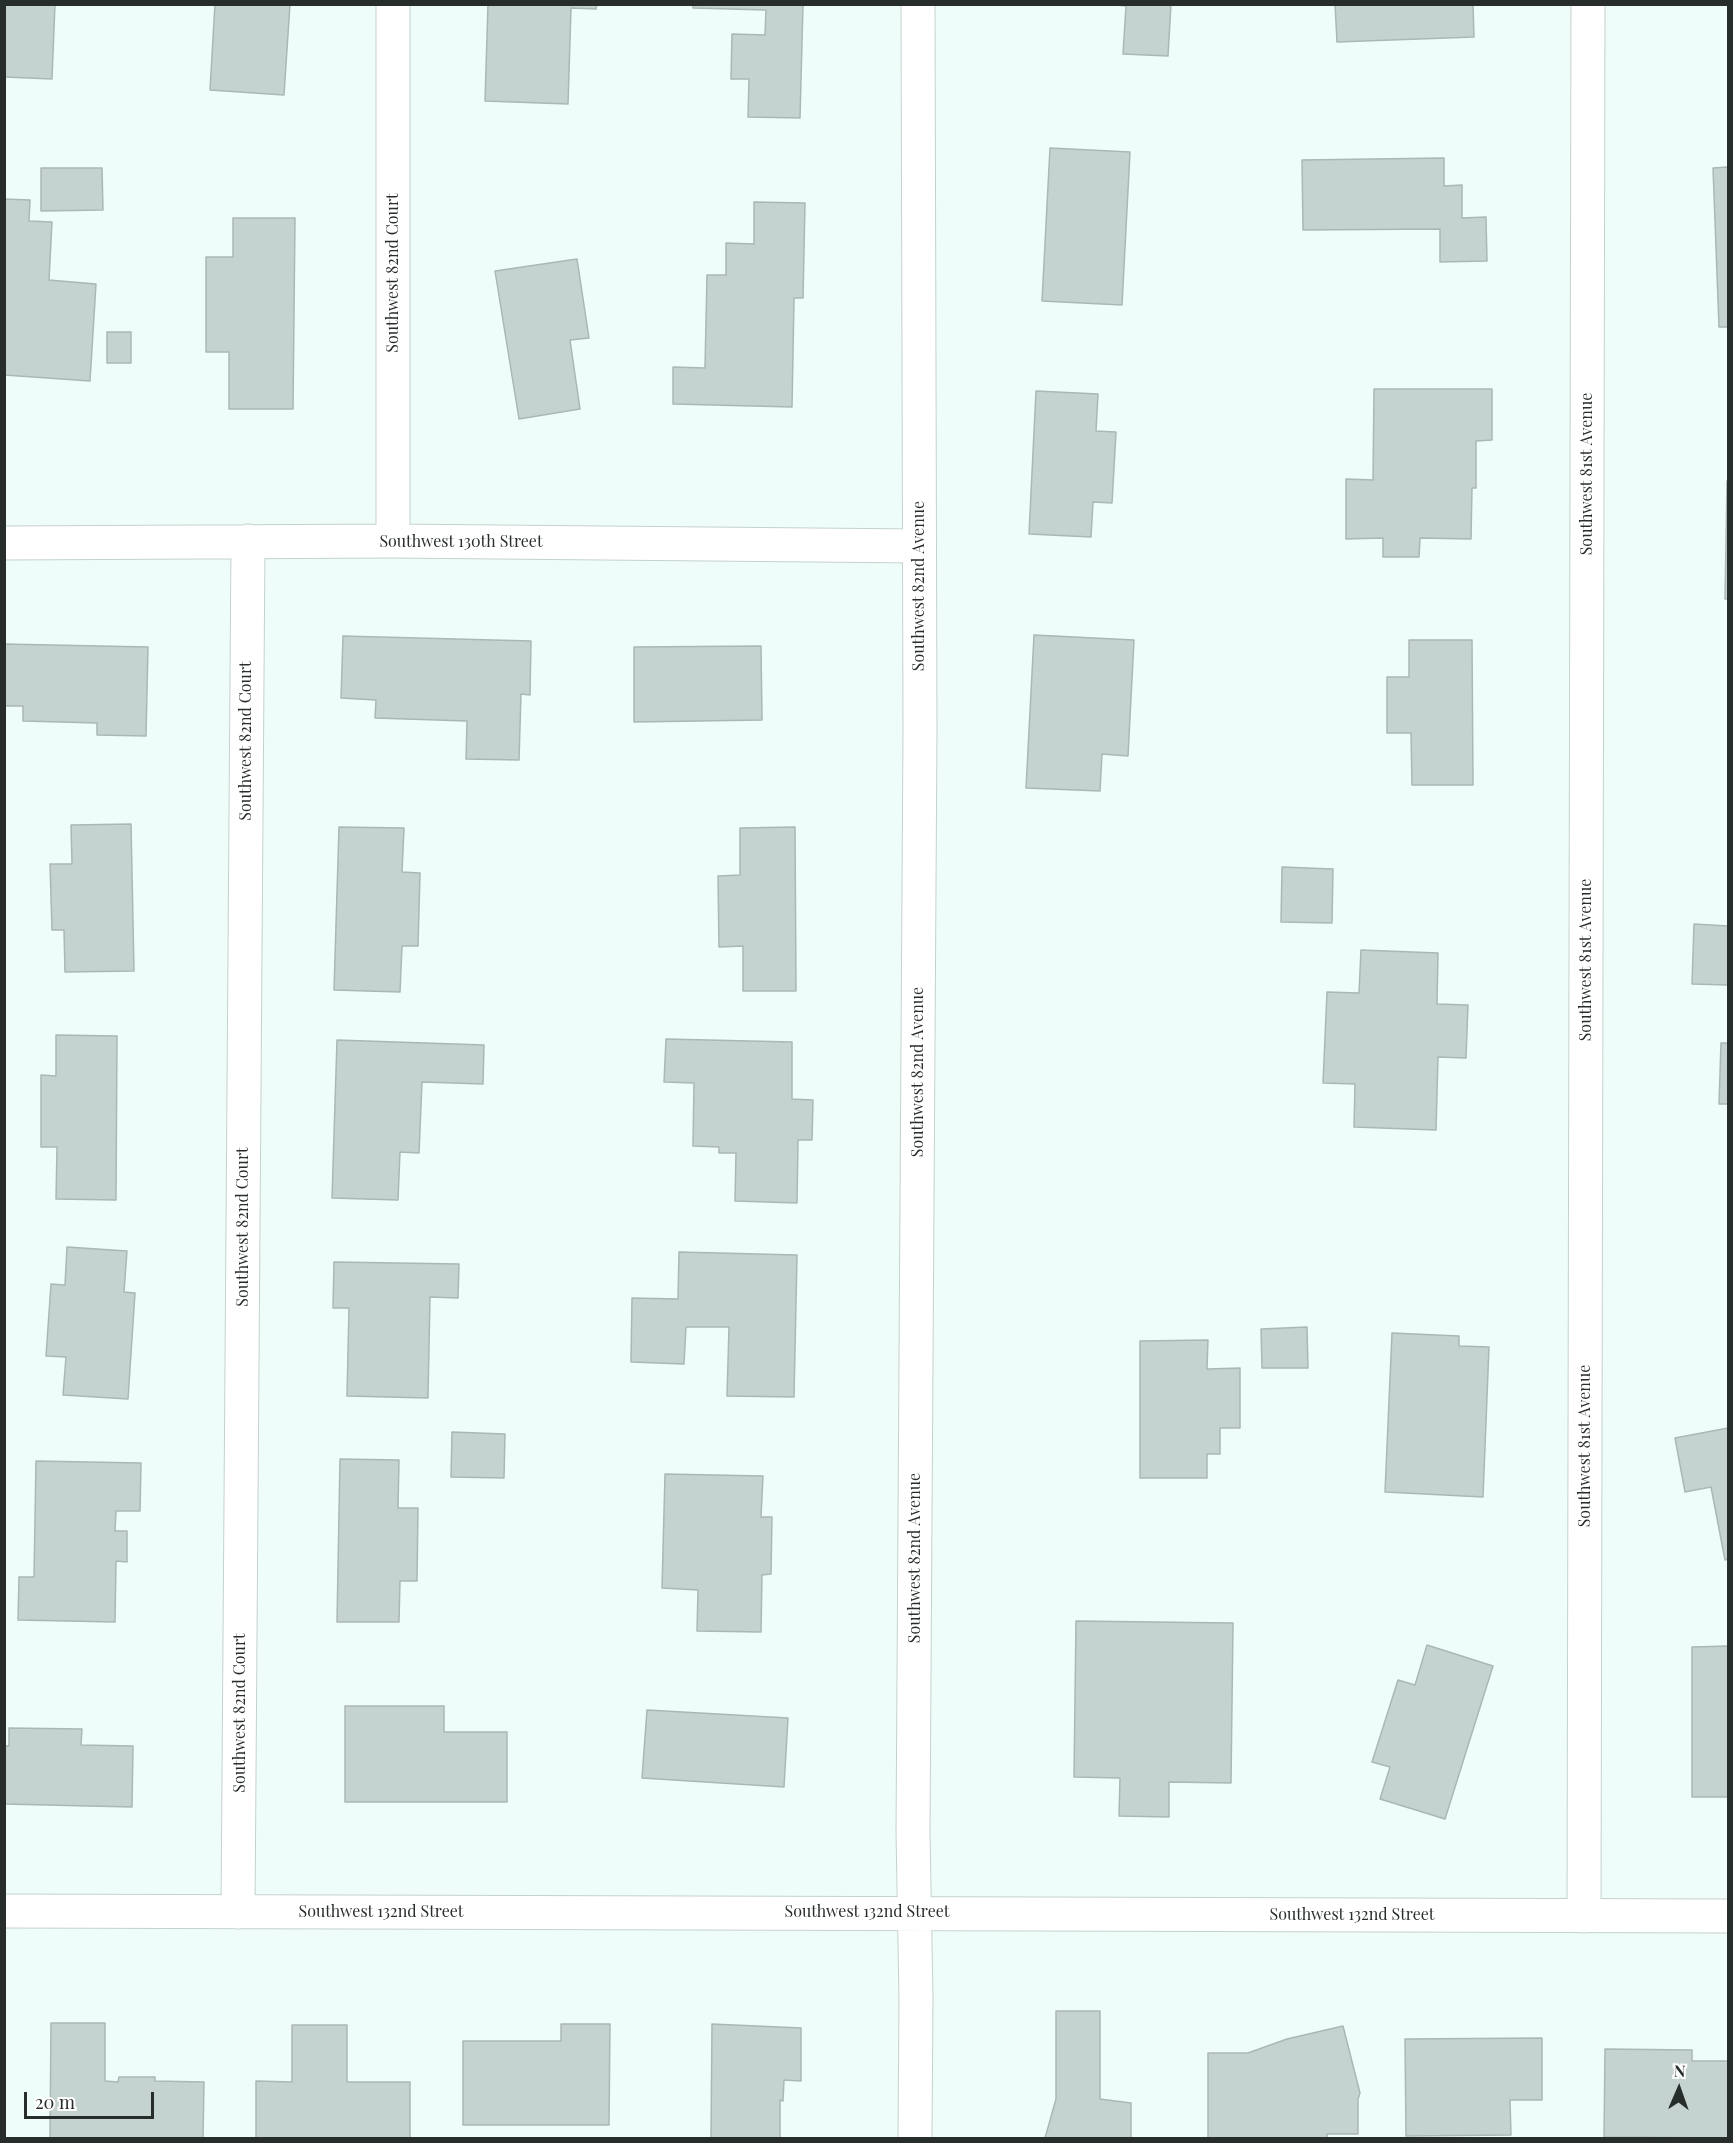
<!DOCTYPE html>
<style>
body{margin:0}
#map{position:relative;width:1733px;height:2143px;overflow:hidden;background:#effdfa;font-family:"Playfair Display",serif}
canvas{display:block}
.frame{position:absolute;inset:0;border:6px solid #272d2b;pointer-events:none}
.north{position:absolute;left:1649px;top:2059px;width:60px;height:60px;-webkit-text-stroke:4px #fff;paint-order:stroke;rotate:2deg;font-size:16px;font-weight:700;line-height:24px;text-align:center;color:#272d2b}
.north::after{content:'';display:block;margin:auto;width:21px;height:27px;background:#272d2b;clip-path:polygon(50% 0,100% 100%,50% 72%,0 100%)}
.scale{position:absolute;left:24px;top:2092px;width:130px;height:27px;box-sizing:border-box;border:3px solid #272d2b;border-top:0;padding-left:8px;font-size:18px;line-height:21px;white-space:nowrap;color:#272d2b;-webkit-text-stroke:4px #fff;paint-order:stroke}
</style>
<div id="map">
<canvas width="1733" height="2143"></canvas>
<div class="frame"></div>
<div class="north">N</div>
<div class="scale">20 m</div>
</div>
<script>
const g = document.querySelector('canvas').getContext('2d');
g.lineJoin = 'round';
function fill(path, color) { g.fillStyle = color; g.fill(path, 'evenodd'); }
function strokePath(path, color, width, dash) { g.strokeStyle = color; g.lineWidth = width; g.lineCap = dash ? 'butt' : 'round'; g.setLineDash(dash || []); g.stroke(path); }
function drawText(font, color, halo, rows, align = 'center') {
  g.font = font + ' "Playfair Display",serif'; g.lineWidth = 4.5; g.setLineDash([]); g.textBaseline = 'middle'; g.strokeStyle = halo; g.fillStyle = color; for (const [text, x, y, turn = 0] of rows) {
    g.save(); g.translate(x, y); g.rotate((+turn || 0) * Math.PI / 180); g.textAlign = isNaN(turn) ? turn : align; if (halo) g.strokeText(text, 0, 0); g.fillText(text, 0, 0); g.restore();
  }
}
const building = new Path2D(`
 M4 4H55L52 79 4 77Z
 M215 4H290L284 95 210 90Z
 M488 4H597L596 9 571 8 568 104 485 101Z
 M693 4H803L800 118 748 117 749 79H731L732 34 765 35 766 10 693 8Z
 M1106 4H1171L1168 56 1123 54 1126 6Z
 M1335 4H1473L1474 37 1337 42Z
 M1050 148 1130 152 1122 305 1042 301Z
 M1444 158V186L1462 185V218L1486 217 1487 261 1440 262V229L1303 230 1302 160Z
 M1728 167V327H1719L1713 168Z
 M41 168H102L103 210 41 211Z
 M4 199 30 200 29 221 52 222 49 280 96 284 90 381 4 375Z
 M754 202 805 203 803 298H794L792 407 673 404V367L705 368 707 275H726V243L754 244Z
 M233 218H295L293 409H229V352H206V257H233Z
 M577 259 589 338 570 340 580 409 519 419 495 271Z
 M107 332H131V363H107Z
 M1374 389H1492V440L1476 441V488H1472L1471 539 1420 538 1419 557H1383V538L1346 539V479L1373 480Z
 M1036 391 1098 394 1096 431 1116 432 1112 503 1093 502 1091 537 1029 534Z
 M1727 481H1728V599H1725Z
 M1034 635 1134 640 1128 756 1102 754 1100 791 1026 788Z
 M343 636 531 641 530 695 521 694 519 760 466 759 467 721 375 718 376 700 341 698Z
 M1409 640H1472L1473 785H1412L1411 733H1387V677H1409Z
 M4 644 148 647 146 736 97 735V723L23 721V706H4Z
 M761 646 762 720 634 722V647Z
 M131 824 134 971 65 972 64 930H52L50 864H72L71 825Z
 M339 827 404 828 402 872 420 873 418 946H402L400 992 334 990Z
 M795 827 796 991H743V946L719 947 718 876 740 875V828Z
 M1282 867 1333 869 1332 923 1281 922Z
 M1694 924 1728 926V985L1692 984Z
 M1361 950 1438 953 1437 1004 1468 1005 1466 1058 1438 1057 1436 1130 1354 1127 1355 1084 1323 1083 1327 992 1359 993Z
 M56 1035 117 1036 116 1200 56 1199 57 1147H41V1075L56 1076Z
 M666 1039 792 1042V1099L813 1100 812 1140H798L797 1203 735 1201 736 1153H719V1147L693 1146 694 1083 664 1082Z
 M337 1040 484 1045 483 1084 422 1082 419 1153 400 1152 398 1200 332 1198Z
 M1721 1043H1728V1104H1719Z
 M67 1247 127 1251 124 1292 135 1293 128 1399 63 1395 66 1357 46 1356 51 1284 65 1285Z
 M679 1252 797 1255 794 1397 727 1396 729 1327H686L684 1364 631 1362 632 1298 678 1299Z
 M334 1262 459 1264 458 1298 430 1297 428 1398 347 1396 349 1308H333Z
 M1307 1327 1308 1368H1262L1261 1329Z
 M1392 1333 1459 1336V1346L1489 1347 1483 1497 1385 1492Z
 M1208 1340 1207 1369 1240 1368V1428H1220V1454H1207V1478H1140V1341Z
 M1728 1428V1559L1725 1560 1711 1487 1685 1492 1675 1438Z
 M452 1432 505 1434 504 1478 451 1477Z
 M340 1459 399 1460 398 1508H418L417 1581H400L399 1622H337Z
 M36 1461 141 1463 140 1511H116L115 1531H127V1562L116 1561 115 1622 18 1620 19 1577H34Z
 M665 1474 763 1476 761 1517H772L771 1574 762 1575 761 1632 697 1631 698 1590 662 1588Z
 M1076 1621 1233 1623 1231 1783 1169 1782V1817L1119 1816 1120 1778 1074 1777Z
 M1427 1645 1493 1666 1445 1819 1380 1799 1390 1767 1372 1762 1398 1680 1415 1685Z
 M1728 1646V1797H1692V1647Z
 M345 1706H444V1732H507V1802H345Z
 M647 1710 788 1718 784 1787 642 1778Z
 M9 1728 82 1729 81 1745 133 1746 132 1807 4 1804V1746H9Z
 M1056 2011H1100V2099L1131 2103V2138H1045L1056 2099Z
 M51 2023H105V2081L118 2082 119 2077H155V2081L204 2082 203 2138H50Z
 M561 2024H610L609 2125H463V2041H561Z
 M712 2024 801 2028V2081L784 2080 783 2101 780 2100V2138H711Z
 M292 2025H347V2082H410V2138H256V2081L292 2082Z
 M1343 2026 1360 2093 1358 2099V2134H1327V2138H1208V2053H1248L1287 2039Z
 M1542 2038V2100H1510L1511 2135 1406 2136 1405 2039Z
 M1605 2049 1692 2050V2061H1728V2138L1604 2137Z`);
fill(building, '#c5d3d0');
strokePath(building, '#aab8b5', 1.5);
const minor = new Path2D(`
 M393 541V4
 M4 543 393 541 918 546
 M238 1912 248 541
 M1584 1916 1588 4`);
const tertiary = new Path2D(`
 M4 1911 1728 1916
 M915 2138 916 1998 913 1832 920 729 918 4`);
strokePath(minor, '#c4d2ce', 35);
strokePath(tertiary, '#c4d2ce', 35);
strokePath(minor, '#fff', 33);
strokePath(tertiary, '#fff', 33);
drawText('16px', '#272d2b', '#fff', [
 ["Southwest 82nd Court",393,273,-90],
 ["Southwest 81st Avenue",1587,474,-90],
 ["Southwest 130th Street",461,542],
 ["Southwest 82nd Avenue",919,586,-90],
 ["Southwest 82nd Court",246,741,-90],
 ["Southwest 81st Avenue",1586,960,-90],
 ["Southwest 82nd Avenue",918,1072,-90],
 ["Southwest 82nd Court",243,1227,-90],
 ["Southwest 81st Avenue",1585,1446,-90],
 ["Southwest 82nd Avenue",915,1558,-90],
 ["Southwest 82nd Court",240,1713,-90],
 ["Southwest 132nd Street",381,1912],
 ["Southwest 132nd Street",867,1912],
 ["Southwest 132nd Street",1352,1915]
]);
</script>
